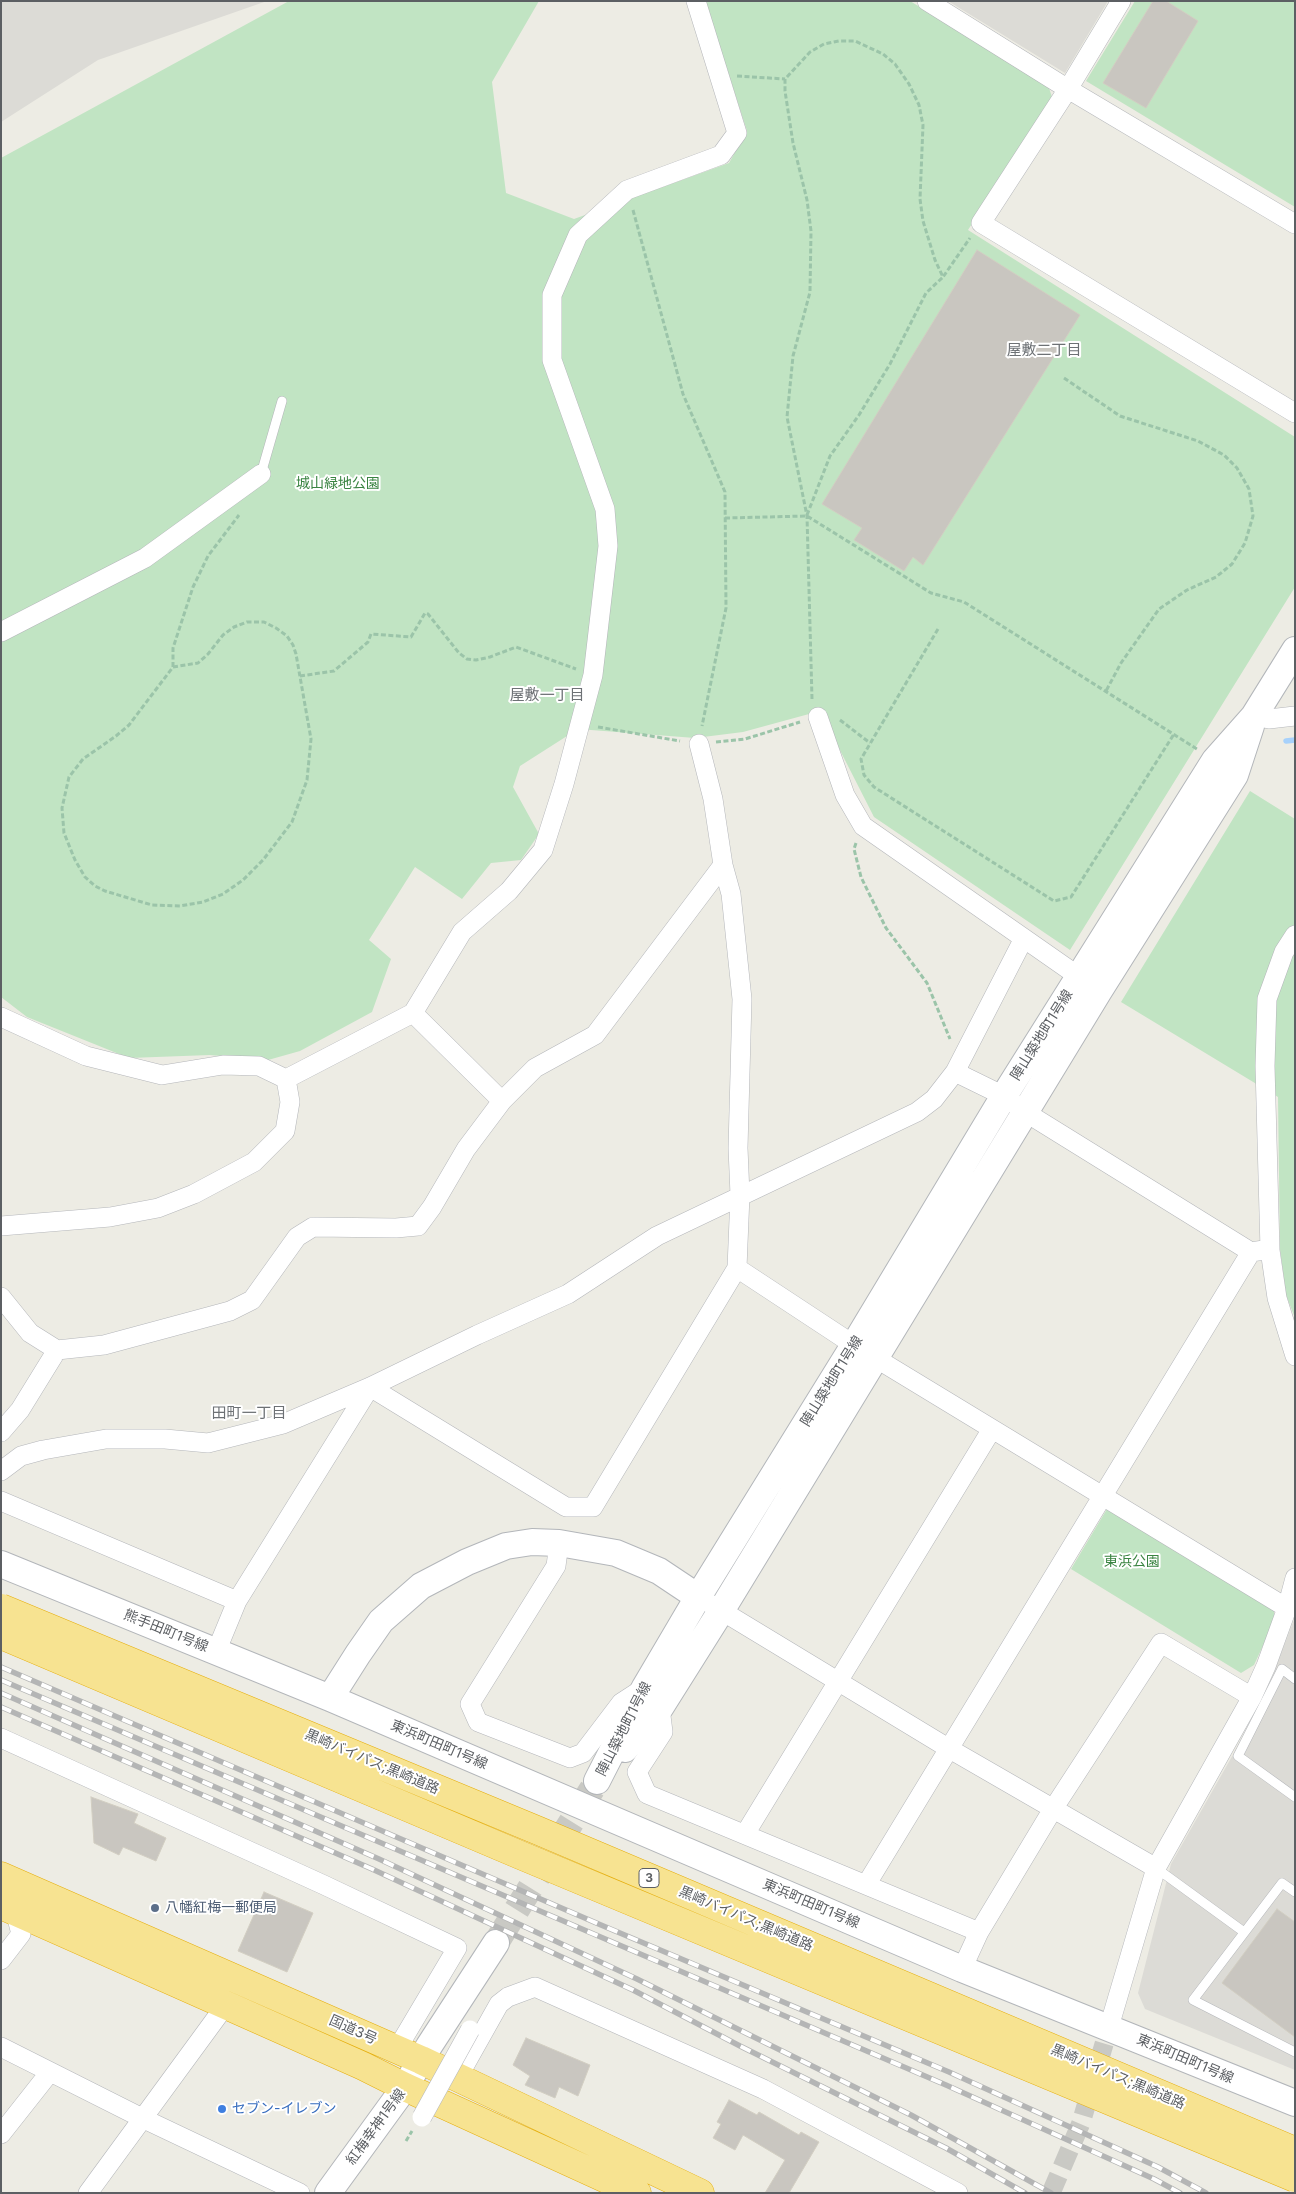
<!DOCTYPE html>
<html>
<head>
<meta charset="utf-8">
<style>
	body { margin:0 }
	#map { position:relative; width:1296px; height:2194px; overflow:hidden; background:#edece4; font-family:Inter,sans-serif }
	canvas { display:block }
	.frame { position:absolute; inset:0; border:2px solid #5c5f63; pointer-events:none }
</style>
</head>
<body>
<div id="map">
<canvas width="1296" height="2194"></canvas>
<div class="frame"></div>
</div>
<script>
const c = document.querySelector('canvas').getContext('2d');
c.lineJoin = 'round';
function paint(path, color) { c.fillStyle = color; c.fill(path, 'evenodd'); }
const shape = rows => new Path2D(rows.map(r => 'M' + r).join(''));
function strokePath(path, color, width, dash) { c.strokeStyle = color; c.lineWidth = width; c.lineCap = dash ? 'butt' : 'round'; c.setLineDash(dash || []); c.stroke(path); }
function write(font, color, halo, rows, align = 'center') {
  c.font = font + ' Inter,"Noto Sans JP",sans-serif'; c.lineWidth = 4; c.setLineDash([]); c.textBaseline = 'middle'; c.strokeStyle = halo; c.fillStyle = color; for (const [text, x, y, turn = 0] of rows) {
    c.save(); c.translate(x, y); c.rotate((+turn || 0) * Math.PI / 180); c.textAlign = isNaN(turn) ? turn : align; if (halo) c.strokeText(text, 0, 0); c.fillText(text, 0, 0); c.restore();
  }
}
paint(shape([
	[1,1,267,1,98,60,1,122],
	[948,1,1108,1,1065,73],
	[1295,1617,1295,2070,1145,2009,1138,1993,1171,1864,1260,1707]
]), '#dcdbd6');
paint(shape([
	[289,1,539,1,492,82,506,193,574,219,729,163,747,131,705,1,910,1,1048,85,1052,97,968,230,1295,437,1295,587,1070,950,874,817,820,711,743,732,695,738,578,729,520,766,513,787,539,834,521,860,491,863,462,899,415,867,369,940,391,959,372,1012,300,1051,268,1060,210,1055,129,1058,27,1017,1,997,1,158],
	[1135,1,1295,1,1295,207,1086,81],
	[1250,791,1295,819,1295,1318,1286,1295,1280,1249,1278,1097,1121,1002],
	[1110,1504,1274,1608,1274,1622,1254,1665,1241,1673,1071,1569]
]), '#c1e4c3');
strokePath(shape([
	[1286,741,1295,740]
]), '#a7d1fb', 5.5);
const building = shape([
	[1153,1,1166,1,1198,21,1146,108,1103,83,1153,1],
	[977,250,1080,315,923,565,913,557,904,571,854,540,862,528,822,504,977,250],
	[91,1797,138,1814,134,1823,166,1838,156,1861,123,1847,119,1855,94,1843,91,1797],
	[264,1892,313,1913,287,1972,238,1951,264,1892],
	[1277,1909,1295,1922,1295,2037,1222,1983,1277,1909],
	[526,2038,590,2065,578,2096,559,2087,555,2098,525,2085,530,2076,513,2065,526,2038],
	[729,2100,757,2115,759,2112,799,2135,801,2132,819,2142,789,2193,765,2193,785,2160,743,2135,735,2150,713,2138,721,2124,717,2122,729,2100]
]);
paint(building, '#c9c6c0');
strokePath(building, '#d2cec2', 1);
strokePath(shape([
	[1051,2193,1081,2123,1109,2027]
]), '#c9c9c4', 19, [19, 9]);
strokePath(shape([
	[496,1943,597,1781]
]), '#c9c9c4', 26, [26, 13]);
const lane = shape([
	[261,474,282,401],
	[1295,1679,1282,1669,1238,1756,1295,1797],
	[1156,1868,1244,1932],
	[1295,1892,1282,1883,1193,2000,1295,2052]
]);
const street = shape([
	[927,1,1068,89,1295,224],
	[1121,1,1068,89,981,223,1295,413],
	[1,632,145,558,261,474],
	[1254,716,1269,719,1295,716],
	[818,717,845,795,863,826,1088,983],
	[1295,935,1284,952,1267,999,1265,1066,1270,1250,1277,1298,1295,1356],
	[413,1013,502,1101],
	[1,1017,86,1056,162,1075,223,1065,259,1066,286,1079],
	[955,1072,1004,1096,1025,1112,1251,1252,1264,1250],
	[286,1079,413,1013,462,932,509,891,543,850,564,784,593,675,608,546,605,509,552,360,552,295,578,235,627,190,721,155,737,133,696,1],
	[1,1226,110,1217,158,1208,194,1194,254,1162,285,1131,290,1102,286,1079],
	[737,1268,854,1345,1287,1608],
	[1,1297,30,1333,57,1350],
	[1,1432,20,1410,57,1350,104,1345,230,1311,252,1300,297,1237,313,1227,396,1228,418,1226,432,1207,466,1149,502,1101,535,1068,595,1035,723,865],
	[1,1471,21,1456,43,1450,106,1439,165,1439,208,1443,283,1424,370,1387,477,1335,568,1294,657,1236,917,1112,934,1099,955,1072,1023,940],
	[1,1501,237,1601],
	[559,1543,556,1566,470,1704,478,1722,570,1758,583,1753,621,1703,644,1688],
	[712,1605,948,1748,1156,1868],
	[216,1652,237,1601,370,1387,566,1507,593,1507,737,1268,740,1195,738,1148,742,999,731,894,723,865,713,799,699,744],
	[660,1708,663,1732,637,1772,647,1794,979,1932],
	[1,1738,324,1885,457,1948,397,2049],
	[745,1834,992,1429],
	[866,1885,1251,1252],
	[1,1960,21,1934,13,1903],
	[962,1969,979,1932,1053,1809,1161,1643,1252,1697],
	[1109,2027,1156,1868,1252,1697,1266,1666,1287,1608,1295,1578],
	[1,2047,144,2119,300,2193],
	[458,2077,499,2004,508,1997,535,1987,763,2089,958,2193],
	[1,2134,50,2072],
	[88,2193,225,2006]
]);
const secondary = shape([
	[1,1564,330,1698,962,1969,1295,2103],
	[330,1698,358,1654,381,1621,421,1586,467,1562,506,1546,532,1542,559,1543,616,1553,659,1571,698,1597],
	[625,1749,660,1708,721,1611,1099,991,1235,775,1251,726],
	[597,1781,645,1687,698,1597,854,1345,1004,1096,1215,760,1254,716,1295,650],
	[328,2193,405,2087,429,2046,496,1943]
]);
const highway = shape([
	[1,1876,421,2060,700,2193],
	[1,1905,363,2066,405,2087,637,2193]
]);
strokePath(lane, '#b4b6ba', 10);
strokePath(street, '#b4b6ba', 20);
strokePath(secondary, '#b3b6ba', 28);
strokePath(highway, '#e5ae0c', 29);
strokePath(shape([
	[737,76,785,79],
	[633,210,683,394,725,492,726,608,702,726],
	[1064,378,1120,416,1198,441,1224,455,1237,468,1249,489,1253,516,1245,543,1232,564,1216,577,1187,590,1159,609,1121,663,1106,691],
	[807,515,830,456,859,415,890,364,926,293,943,277],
	[725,518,807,516,931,593,964,602,1197,749],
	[938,629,861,759,864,775,874,787,1054,901,1071,897,1174,734],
	[173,667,198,663,208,654,223,635,234,627,247,622,264,622,276,628,287,636,293,645,296,654,311,739,307,780,292,822,263,860,243,880,223,894,203,902,180,906,152,905,105,891,95,886,85,877,75,860,64,833,62,808,69,777,83,759,116,736,129,725,173,667,173,648,193,587,208,556,239,515],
	[300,676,334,671,368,642,371,634,411,637,425,613,428,614,459,653,467,659,476,660,490,657,516,647,576,669],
	[812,699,807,516,787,417,793,356,810,292,811,231,807,200,793,143,785,91,785,79,810,52,824,44,839,41,855,41,883,54,895,64,909,84,919,105,923,125,920,199,923,221,935,260,943,277,970,238],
	[840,720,870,743],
	[598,727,680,741],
	[716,742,745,739,800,722],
	[856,843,854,849,861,877,886,928,927,983,950,1039],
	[406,2141,412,2131]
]), '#9bc4a9', 3, [5, 2.5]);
strokePath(lane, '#fff', 9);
strokePath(street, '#fff', 19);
strokePath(secondary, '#fff', 26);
strokePath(highway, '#f7e391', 28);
const rail = shape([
	[1,1667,601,1925,949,2072,1158,2167,1206,2193],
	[1,1680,946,2085,1154,2179,1180,2193],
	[1,1693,379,1859,637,1979,911,2115,1051,2193],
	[1,1707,372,1869,633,1990,740,2046,946,2148,1025,2193]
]);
strokePath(rail, '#b4b5b5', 5.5);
strokePath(rail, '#fff', 4, [11]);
const streetBridge = shape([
	[422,2117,470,2030]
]);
const highwayBridge = shape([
	[1,1608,539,1831,1295,2151],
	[1,1635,520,1855,1295,2178]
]);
strokePath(streetBridge, '#b4b6ba', 20, []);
strokePath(highwayBridge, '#e5ae0c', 29, []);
strokePath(streetBridge, '#fff', 19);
strokePath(highwayBridge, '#f7e391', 28);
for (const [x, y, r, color] of [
	[155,1908,5,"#5c6f8a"],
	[222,2109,5,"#3f7fe0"]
]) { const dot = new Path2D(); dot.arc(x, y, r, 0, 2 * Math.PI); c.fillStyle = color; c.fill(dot); strokePath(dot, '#fff', 2); }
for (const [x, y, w] of [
	[649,1878,20]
]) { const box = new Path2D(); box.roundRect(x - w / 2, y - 9.5, w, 19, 4); c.fillStyle = '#fff'; c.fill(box); strokePath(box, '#5c5f63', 1); }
write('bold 12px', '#5c5f63', null, [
	["3",649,1878]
]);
write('14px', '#3a8442', '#fff', [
	["城山緑地公園",338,484],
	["東浜公園",1132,1562]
]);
write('14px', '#5c5f63', '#fff', [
	["陣山築地町1号線",1042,1035,-58],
	["陣山築地町1号線",832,1381,-58],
	["熊手田町1号線",166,1631,22],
	["陣山築地町1号線",624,1729,-63],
	["東浜町田町1号線",439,1745,23],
	["黒崎バイパス;黒崎道路",372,1762,23],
	["東浜町田町1号線",811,1904,23],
	["黒崎バイパス;黒崎道路",746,1919,23],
	["国道3号",353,2030,24],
	["東浜町田町1号線",1185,2059,23],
	["黒崎バイパス;黒崎道路",1118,2077,23],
	["紅梅幸神1号線",376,2127,-54]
]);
write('14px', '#4e5e75', '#fff', [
	["八幡紅梅一郵便局",165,1908]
], 'left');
write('14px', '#366cbe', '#fff', [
	["セブン-イレブン",232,2109]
], 'left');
write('15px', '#6d7175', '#fff', [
	["屋敷二丁目",1044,350],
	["屋敷一丁目",547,695],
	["田町一丁目",249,1413]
]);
</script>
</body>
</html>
